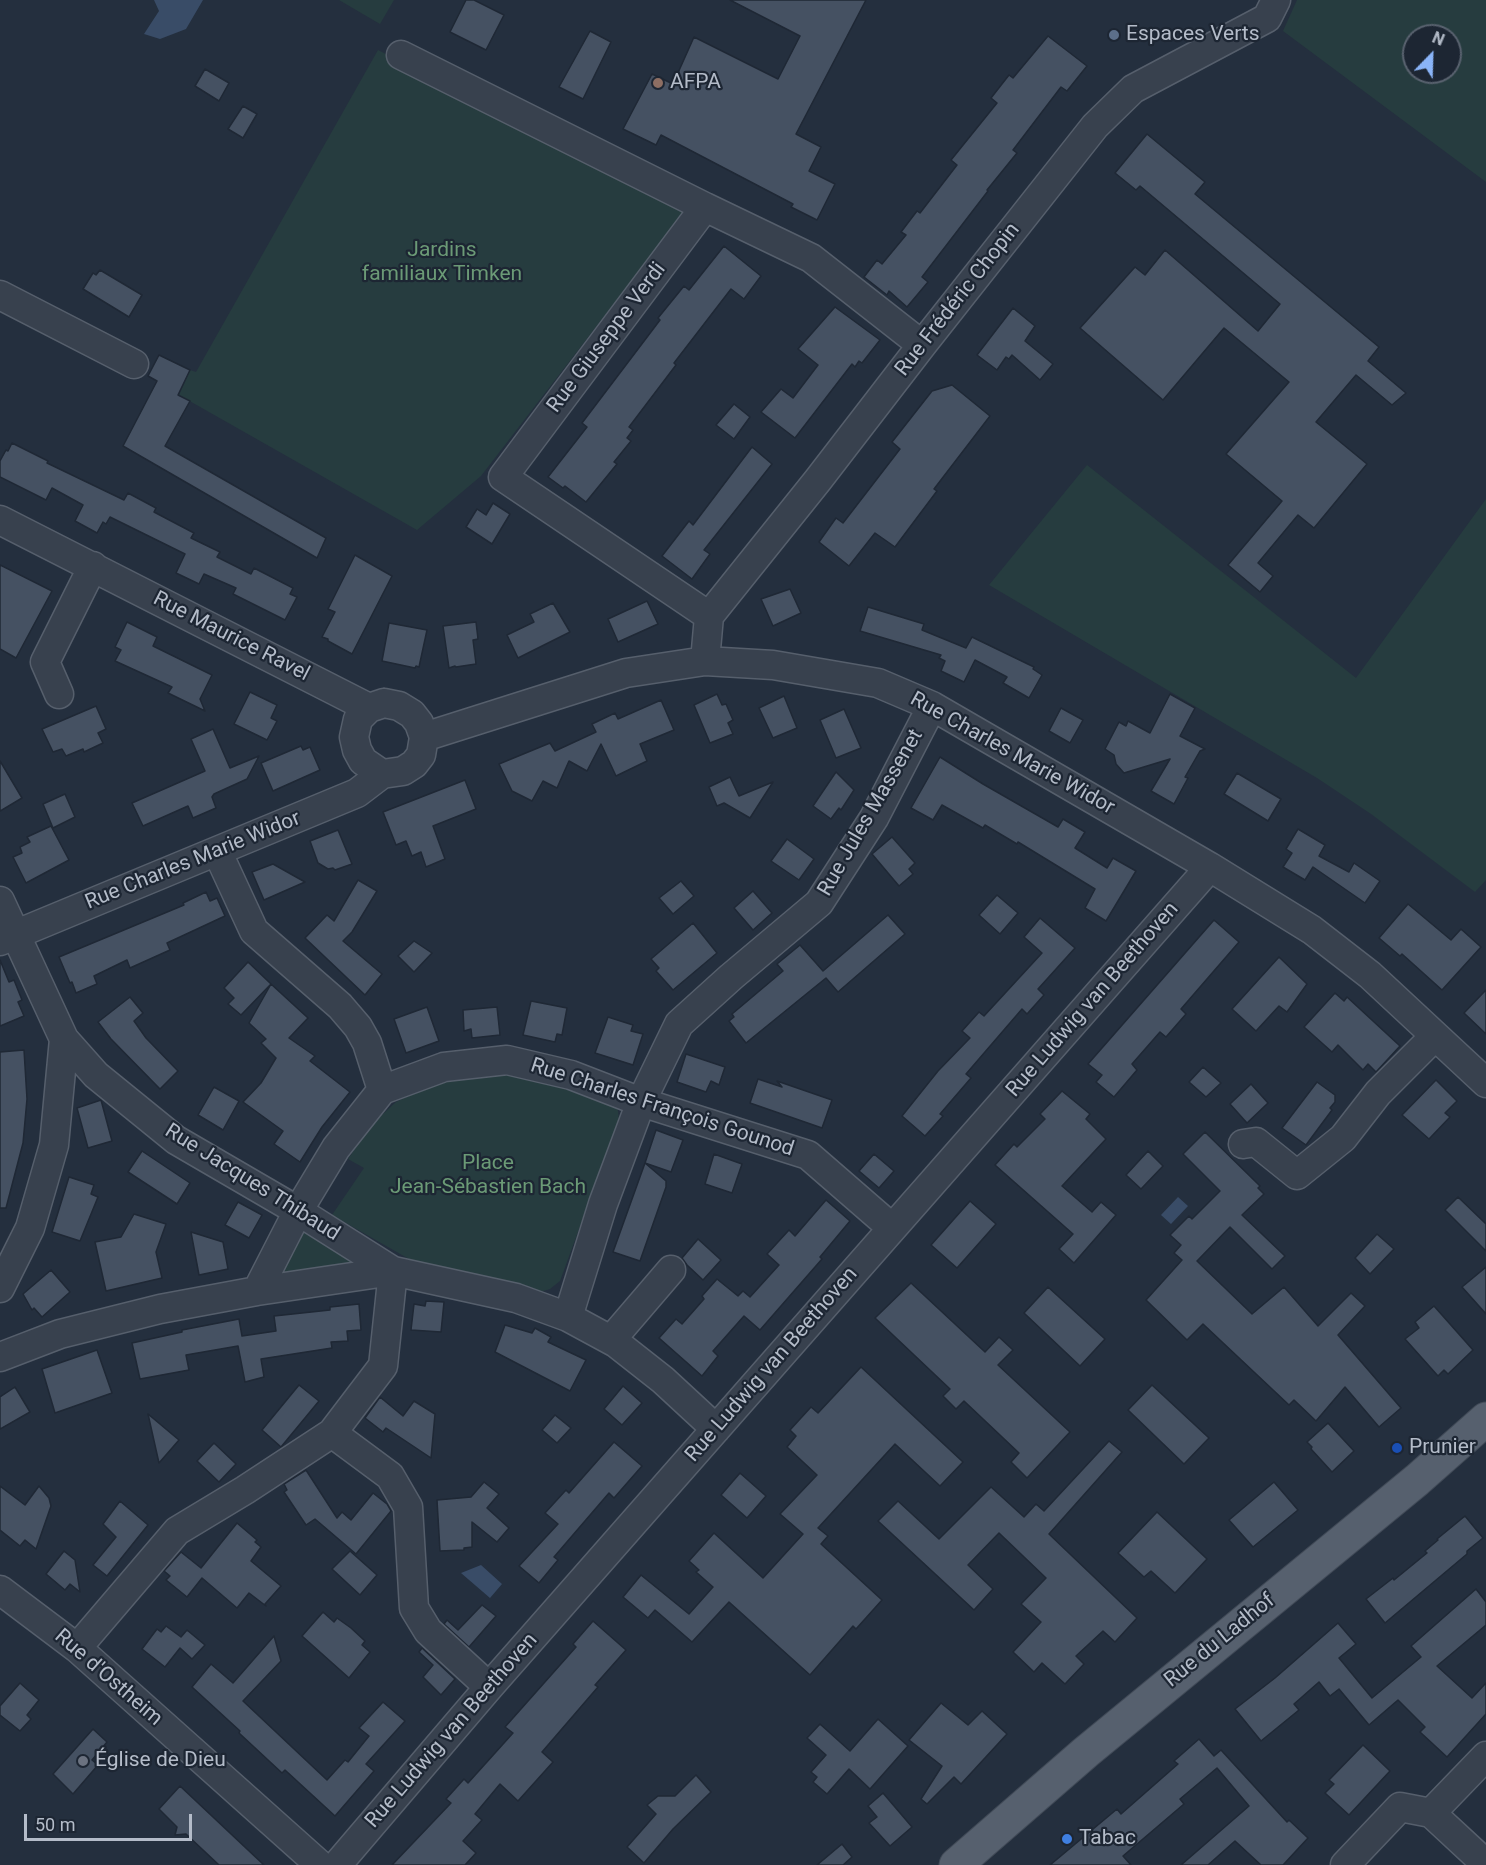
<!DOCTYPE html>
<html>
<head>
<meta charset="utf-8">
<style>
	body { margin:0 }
	#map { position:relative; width:1486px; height:1865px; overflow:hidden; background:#242f3e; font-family:Roboto,sans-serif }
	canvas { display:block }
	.north { position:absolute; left:1402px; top:24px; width:60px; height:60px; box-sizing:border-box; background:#1d2633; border:2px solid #59626f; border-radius:50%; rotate:23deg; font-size:16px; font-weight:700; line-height:24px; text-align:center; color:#b4bcc9 }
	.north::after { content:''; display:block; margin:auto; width:21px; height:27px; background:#8ab4f8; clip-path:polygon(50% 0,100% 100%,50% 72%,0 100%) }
	.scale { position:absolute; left:24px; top:1814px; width:168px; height:27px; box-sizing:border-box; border:3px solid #b4bcc9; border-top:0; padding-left:8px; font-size:18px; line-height:21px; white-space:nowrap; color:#b4bcc9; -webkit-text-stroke:4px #1d2633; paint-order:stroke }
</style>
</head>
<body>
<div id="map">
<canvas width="1486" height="1865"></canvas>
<div class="north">N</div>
<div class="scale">50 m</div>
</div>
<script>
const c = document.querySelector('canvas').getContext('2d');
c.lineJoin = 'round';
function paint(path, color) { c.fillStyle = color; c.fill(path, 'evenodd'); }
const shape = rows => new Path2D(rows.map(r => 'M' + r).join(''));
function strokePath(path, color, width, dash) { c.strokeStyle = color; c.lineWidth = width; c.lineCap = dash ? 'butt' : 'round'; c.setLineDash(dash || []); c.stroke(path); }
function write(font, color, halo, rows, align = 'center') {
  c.font = font + ' Roboto,sans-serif'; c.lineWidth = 4.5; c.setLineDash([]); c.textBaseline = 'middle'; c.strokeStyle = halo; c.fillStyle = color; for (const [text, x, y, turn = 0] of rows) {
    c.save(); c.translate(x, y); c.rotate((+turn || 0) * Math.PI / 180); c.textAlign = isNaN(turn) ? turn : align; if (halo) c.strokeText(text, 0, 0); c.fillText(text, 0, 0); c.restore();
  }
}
paint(shape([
	[339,0,394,0,380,24],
	[1297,0,1486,0,1486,182,1283,31],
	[1414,36,1450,36,1450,72,1414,72],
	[378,50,687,209,481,476,417,530,179,395,190,370,196,372],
	[1087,465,1356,678,1486,499,1486,880,1475,892,1371,814,1317,778,989,585],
	[529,1073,615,1103,618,1111,619,1120,560,1281,550,1289,537,1293,445,1272,409,1259,332,1215,364,1168,348,1159,371,1125,396,1102,429,1086,456,1077],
	[307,1224,354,1261,353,1266,283,1274,283,1269]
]), '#263c3f');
paint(shape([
	[154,0,203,0,186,29,160,39,144,34,159,11],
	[1178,1197,1188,1206,1171,1224,1161,1215],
	[481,1565,502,1584,490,1598,461,1573]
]), '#394c67');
const building = shape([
	[466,0,474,0,504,15,486,50,450,32,466,0],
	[730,0,866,0,796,134,821,147,809,171,835,184,817,220,791,207,793,204,661,135,656,145,623,129,652,74,673,84,694,37,778,79,800,36,730,0],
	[590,31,611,42,583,99,559,87,590,31],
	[1048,36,1087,66,1067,91,1061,87,1013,150,1017,153,987,190,988,191,922,277,928,282,907,307,889,291,887,295,864,277,877,260,882,264,906,235,901,232,917,211,920,213,957,165,951,160,997,103,991,98,1009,75,1013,78,1048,36],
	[205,69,229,83,219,101,195,86,205,69],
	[243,106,257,114,243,138,228,129,243,106],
	[1147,134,1205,182,1195,194,1379,347,1368,361,1406,393,1392,405,1356,375,1316,422,1367,464,1314,528,1298,515,1258,563,1273,576,1260,592,1228,565,1282,501,1226,454,1289,382,1224,328,1163,400,1080,328,1135,267,1145,275,1165,250,1258,331,1280,304,1140,186,1136,190,1115,173,1147,134],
	[724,246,761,276,744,299,731,289,674,363,676,365,629,427,633,430,627,438,631,441,614,462,617,464,586,502,565,486,563,488,548,477,587,427,582,423,660,320,658,318,684,286,689,290,724,246],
	[100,270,142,295,129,317,83,289,93,273,96,275,100,270],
	[835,307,880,340,862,363,859,361,855,367,852,364,795,438,761,412,781,389,793,398,818,365,798,349,835,307],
	[1013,308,1035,326,1025,341,1053,364,1040,380,1012,355,1009,359,1006,357,997,370,977,355,1013,308],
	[159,355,190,370,178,395,190,401,165,446,326,538,317,558,123,446,157,381,148,376,159,355],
	[952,385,990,416,934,489,937,491,895,547,875,533,849,566,819,542,836,518,843,523,900,449,892,442,932,391,952,385],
	[734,404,750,417,734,439,716,425,734,404],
	[12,443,48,461,47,463,124,500,128,493,156,508,154,512,194,533,191,538,220,552,217,557,251,574,254,568,293,588,290,594,297,597,285,620,233,594,236,588,204,574,199,584,176,573,185,554,110,517,106,524,103,522,97,533,75,521,83,505,52,488,46,500,0,477,0,461,6,450,8,451,12,443],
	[752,447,772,464,704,550,710,554,692,579,662,556,689,521,693,525,752,447],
	[493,503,510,514,492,544,466,527,477,509,486,515,493,503],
	[355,555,392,576,352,654,328,641,328,639,322,637,335,612,328,609,355,555],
	[0,565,52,591,16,658,0,649,0,565],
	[790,589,801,613,773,626,761,599,790,589],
	[647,601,658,624,618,642,608,619,647,601],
	[553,603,570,632,518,658,507,635,534,622,530,614,553,603],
	[868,607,924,624,922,630,966,648,972,637,1034,667,1033,669,1042,675,1029,698,1003,683,1007,677,975,660,964,682,941,671,945,661,939,658,941,655,860,631,868,607],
	[127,622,157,637,153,646,212,675,200,699,205,711,168,693,172,687,115,661,121,650,115,647,127,622],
	[476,622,478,639,473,640,476,664,456,667,455,666,449,668,443,626,476,622],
	[389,623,427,630,419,667,416,666,415,668,382,661,389,623],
	[250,692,277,705,271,718,277,721,267,740,234,724,250,692],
	[717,694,722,705,726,704,733,720,728,723,733,734,710,743,694,705,717,694],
	[1170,694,1195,708,1180,736,1205,749,1200,751,1185,777,1188,778,1174,804,1151,791,1170,759,1124,773,1116,764,1114,755,1105,749,1119,722,1126,726,1128,721,1150,733,1170,694],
	[784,696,797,728,773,738,759,708,784,696],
	[661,700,674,730,640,744,647,761,616,776,601,744,587,771,569,761,557,788,543,781,532,801,512,791,499,764,550,743,555,751,596,732,592,724,615,713,618,719,661,700],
	[96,706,106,729,98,733,103,743,84,752,83,749,66,756,62,749,53,752,42,729,96,706],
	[1061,708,1083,720,1070,743,1049,731,1061,708],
	[844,709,861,748,836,758,820,720,844,709],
	[213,729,230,768,259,756,247,779,214,794,212,797,216,808,193,818,188,806,143,826,132,803,205,771,191,739,213,729],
	[301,746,303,750,310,747,320,770,273,791,261,763,301,746],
	[940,757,983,784,1058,827,1063,819,1085,832,1075,848,1107,868,1113,858,1136,871,1106,921,1085,908,1095,889,1018,842,1017,844,985,825,983,828,942,805,933,820,911,808,940,757],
	[0,761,22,798,0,811,0,761],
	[836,772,854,790,841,810,839,808,831,819,813,806,836,772],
	[1237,773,1281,799,1268,821,1224,794,1237,773],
	[730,777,739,796,773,782,750,818,724,803,717,806,709,787,730,777],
	[465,780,476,809,433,826,445,859,426,867,421,852,412,856,406,841,396,845,383,812,465,780],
	[65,794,75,817,53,828,43,804,65,794],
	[51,826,69,860,26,883,13,857,22,853,20,847,30,842,27,837,51,826],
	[1298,829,1325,845,1319,856,1349,872,1354,863,1380,881,1365,903,1313,867,1305,880,1283,867,1292,853,1286,849,1298,829],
	[338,830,352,864,335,870,333,868,328,869,318,863,310,841,338,830],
	[892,837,915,863,909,869,913,874,899,886,872,854,892,837],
	[787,839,814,859,799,880,771,861,787,839],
	[273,864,305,882,264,900,252,872,273,864],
	[358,880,377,891,352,932,343,941,382,974,365,995,305,938,327,915,334,921,358,880],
	[681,881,694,896,673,914,659,898,681,881],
	[753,891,772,913,753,930,734,908,753,891],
	[206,892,210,901,217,898,225,916,167,943,170,950,130,968,127,960,94,976,97,984,76,993,72,982,70,983,59,957,184,905,183,903,206,892],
	[997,895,1018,913,1000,934,979,915,997,895],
	[1408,904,1451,940,1461,929,1481,947,1442,990,1402,954,1400,956,1379,938,1408,904],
	[888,915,905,934,838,992,826,978,746,1043,729,1021,734,1017,732,1014,783,971,777,964,800,945,823,971,888,915],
	[1040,918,1075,948,1038,989,1044,995,1027,1014,1022,1009,966,1074,971,1078,940,1114,943,1116,925,1136,902,1116,938,1071,970,1038,962,1031,979,1012,984,1016,1042,953,1024,937,1040,918],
	[1214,920,1239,942,1181,1009,1186,1014,1166,1037,1160,1032,1132,1064,1137,1070,1114,1097,1096,1082,1102,1075,1088,1064,1214,920],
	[693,923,717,953,673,990,656,971,659,968,651,959,693,923],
	[414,941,432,953,414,972,398,956,414,941],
	[1279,957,1307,984,1287,1012,1279,1006,1256,1031,1232,1009,1279,957],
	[0,960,9,982,14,980,22,1000,18,1002,24,1016,0,1026,0,960],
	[248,962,271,984,241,1015,228,1004,234,998,224,988,248,962],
	[271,984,308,1018,289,1038,315,1056,310,1061,350,1092,322,1127,300,1162,274,1144,283,1131,243,1102,261,1083,276,1058,261,1043,266,1039,249,1023,271,984],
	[1486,990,1486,1034,1464,1013,1486,990],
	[1335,993,1344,1001,1347,997,1400,1046,1376,1072,1368,1064,1363,1070,1338,1045,1332,1052,1304,1027,1335,993],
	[130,997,143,1013,134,1021,146,1038,178,1071,160,1089,111,1039,98,1022,130,997],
	[531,1001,567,1008,562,1035,557,1034,555,1042,523,1035,531,1001],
	[427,1007,439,1041,406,1053,394,1019,427,1007],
	[497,1007,500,1035,472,1038,471,1029,464,1031,463,1010,497,1007],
	[608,1017,633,1025,631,1031,643,1034,633,1065,595,1053,608,1017],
	[24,1050,27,1099,23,1143,6,1208,0,1208,0,1052,24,1050],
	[686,1054,725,1067,719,1085,711,1081,706,1092,677,1082,686,1054],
	[1203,1067,1221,1083,1206,1097,1189,1082,1203,1067],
	[758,1079,782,1087,777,1081,832,1100,822,1128,750,1103,758,1079],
	[1436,1080,1457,1101,1445,1113,1450,1117,1429,1139,1402,1115,1436,1080],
	[1317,1082,1335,1095,1335,1102,1330,1108,1332,1110,1306,1145,1282,1128,1317,1082],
	[1251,1084,1268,1103,1247,1123,1230,1104,1251,1084],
	[214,1087,239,1101,223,1130,198,1115,214,1087],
	[1062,1091,1090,1114,1086,1119,1106,1139,1062,1186,1092,1212,1101,1202,1116,1215,1074,1263,1059,1249,1073,1234,995,1165,1014,1144,1017,1147,1045,1119,1040,1114,1062,1091],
	[101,1100,112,1141,88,1148,77,1108,101,1100],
	[656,1130,683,1140,671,1172,645,1163,656,1130],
	[1205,1132,1260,1186,1258,1188,1264,1194,1242,1215,1285,1256,1272,1269,1230,1227,1197,1261,1252,1314,1284,1287,1318,1326,1351,1293,1365,1306,1338,1335,1401,1408,1379,1427,1345,1387,1316,1421,1294,1400,1289,1405,1203,1324,1187,1340,1146,1300,1182,1260,1174,1253,1181,1245,1170,1235,1189,1216,1192,1219,1220,1191,1183,1154,1205,1132],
	[142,1151,190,1183,177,1204,128,1172,142,1151],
	[1148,1151,1163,1166,1141,1189,1126,1175,1148,1151],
	[714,1154,742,1164,732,1193,705,1184,714,1154],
	[874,1154,894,1171,879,1188,859,1171,874,1154],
	[645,1163,666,1181,666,1187,640,1261,613,1252,645,1163],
	[69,1177,94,1185,91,1194,98,1197,80,1241,52,1232,69,1177],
	[1458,1197,1486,1224,1486,1251,1445,1210,1458,1197],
	[826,1200,850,1221,820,1257,822,1259,760,1330,744,1316,713,1351,718,1356,702,1376,659,1338,676,1319,682,1324,704,1299,702,1296,717,1279,738,1296,743,1291,750,1297,779,1265,767,1254,789,1230,795,1236,826,1200],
	[970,1201,996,1224,957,1268,931,1245,970,1201],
	[238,1202,262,1215,249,1238,225,1225,238,1202],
	[134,1214,166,1224,156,1252,162,1278,106,1291,95,1242,121,1237,134,1214],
	[191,1232,223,1242,228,1269,199,1275,191,1232],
	[1377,1234,1394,1249,1370,1274,1355,1258,1377,1234],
	[698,1239,721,1260,703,1280,687,1265,682,1258,698,1239],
	[1486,1267,1486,1314,1462,1287,1486,1267],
	[51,1270,70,1292,42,1317,34,1308,32,1310,23,1294,51,1270],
	[911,1283,985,1352,999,1337,1013,1350,998,1365,1070,1432,1027,1478,1011,1462,1019,1453,964,1401,956,1409,943,1396,950,1389,875,1318,911,1283],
	[1048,1287,1105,1339,1080,1366,1024,1313,1048,1287],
	[426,1301,444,1302,441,1332,411,1330,414,1304,425,1306,426,1301],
	[359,1304,361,1330,347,1331,348,1341,331,1342,332,1348,261,1359,264,1377,245,1382,238,1346,186,1355,189,1370,140,1379,132,1343,182,1332,182,1330,239,1319,242,1336,276,1331,274,1316,330,1310,330,1307,359,1304],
	[1434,1306,1473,1350,1448,1374,1444,1370,1438,1376,1405,1339,1419,1328,1415,1322,1434,1306],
	[505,1325,532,1333,535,1328,551,1337,548,1342,586,1360,570,1391,495,1352,505,1325],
	[97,1350,112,1393,55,1413,42,1369,97,1350],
	[861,1367,963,1462,940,1486,895,1444,818,1528,828,1536,821,1544,882,1600,856,1629,853,1626,810,1675,729,1602,692,1642,655,1610,648,1618,623,1597,641,1575,689,1614,713,1587,696,1572,699,1570,689,1561,714,1533,763,1578,803,1534,780,1514,817,1475,787,1447,796,1436,790,1430,811,1407,818,1413,861,1367],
	[299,1385,319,1401,281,1447,262,1430,299,1385],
	[1152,1385,1209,1438,1184,1464,1128,1410,1152,1385],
	[623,1386,642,1403,622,1425,604,1409,623,1386],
	[15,1387,30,1412,0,1429,0,1397,15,1387],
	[380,1397,403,1416,414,1401,435,1414,431,1458,386,1428,383,1432,365,1418,380,1397],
	[148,1414,179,1440,159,1463,148,1414],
	[555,1415,571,1428,557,1443,542,1430,555,1415],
	[1328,1423,1354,1451,1332,1472,1311,1449,1312,1447,1307,1442,1328,1423],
	[1109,1441,1122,1452,1049,1534,1137,1618,1115,1642,1103,1631,1076,1656,1084,1664,1065,1684,1042,1663,1034,1672,1013,1652,1041,1622,1021,1604,1046,1578,999,1533,968,1565,993,1589,974,1610,878,1521,898,1501,939,1539,991,1487,1024,1517,1036,1504,1044,1511,1109,1441],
	[614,1442,642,1466,614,1498,609,1493,554,1557,558,1560,539,1583,519,1566,558,1524,545,1513,566,1490,569,1493,614,1442],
	[214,1443,236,1464,219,1482,197,1461,214,1443],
	[306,1470,337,1518,342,1512,351,1520,373,1493,387,1504,391,1511,356,1554,315,1519,306,1525,284,1492,287,1490,284,1484,306,1470],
	[740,1473,766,1496,747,1518,721,1495,740,1473],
	[484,1482,499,1494,487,1508,509,1528,497,1542,472,1522,472,1547,464,1548,464,1550,440,1551,437,1500,471,1497,484,1482],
	[1274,1482,1298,1510,1253,1547,1229,1520,1274,1482],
	[0,1486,25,1505,39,1486,49,1498,51,1506,36,1549,25,1540,20,1546,0,1530,0,1486],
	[120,1501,148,1525,107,1576,93,1565,116,1537,103,1524,120,1501],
	[1157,1512,1207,1559,1175,1593,1151,1571,1144,1577,1118,1553,1157,1512],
	[1465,1516,1483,1538,1467,1551,1467,1554,1385,1623,1366,1599,1393,1578,1394,1580,1427,1553,1425,1551,1438,1540,1437,1539,1465,1516],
	[237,1523,257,1540,255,1542,261,1547,251,1561,281,1586,265,1604,266,1606,249,1593,237,1608,202,1578,187,1597,166,1580,170,1576,164,1571,181,1552,201,1568,237,1523],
	[64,1551,75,1560,80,1592,70,1584,65,1590,46,1574,64,1551],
	[350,1551,377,1575,360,1595,332,1569,350,1551],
	[1476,1589,1486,1602,1486,1625,1437,1666,1472,1698,1486,1683,1486,1714,1447,1757,1420,1732,1425,1727,1398,1700,1369,1725,1339,1689,1330,1696,1319,1682,1294,1704,1299,1710,1261,1741,1235,1709,1275,1678,1338,1623,1356,1644,1339,1658,1372,1698,1421,1657,1411,1646,1476,1589],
	[482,1605,496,1616,469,1647,444,1624,447,1620,458,1630,482,1605],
	[323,1612,334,1622,337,1618,351,1628,365,1641,362,1645,370,1652,349,1678,302,1636,323,1612],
	[593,1621,626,1650,595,1685,598,1687,542,1752,553,1762,518,1801,500,1784,475,1814,482,1820,463,1841,476,1853,465,1865,392,1865,451,1803,446,1799,464,1779,468,1783,513,1733,505,1727,576,1647,573,1644,593,1621],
	[166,1626,181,1637,187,1630,205,1645,192,1659,180,1648,165,1667,142,1649,157,1629,161,1632,166,1626],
	[274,1636,281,1661,243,1701,327,1780,345,1760,348,1762,369,1736,359,1728,383,1702,405,1721,366,1764,374,1771,335,1816,285,1770,282,1773,239,1733,240,1731,192,1687,211,1664,233,1683,274,1636],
	[422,1648,455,1679,441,1695,423,1677,433,1665,419,1652,422,1648],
	[20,1683,39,1700,27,1715,31,1719,20,1731,0,1715,0,1706,20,1683],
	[941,1703,968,1725,982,1711,1007,1734,961,1784,954,1777,927,1804,921,1799,942,1766,909,1740,941,1703],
	[878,1719,908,1746,870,1789,849,1769,827,1794,813,1782,817,1777,811,1772,826,1755,807,1738,820,1724,850,1751,878,1719],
	[93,1729,107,1742,92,1760,98,1765,73,1794,53,1774,93,1729],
	[1199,1739,1214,1756,1221,1750,1287,1822,1289,1820,1308,1838,1283,1865,1261,1865,1235,1841,1208,1865,1181,1865,1249,1806,1217,1768,1180,1799,1184,1804,1123,1856,1131,1865,1050,1865,1117,1809,1121,1814,1178,1764,1174,1761,1199,1739],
	[1363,1745,1390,1771,1349,1815,1325,1793,1334,1784,1329,1780,1363,1745],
	[696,1775,711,1792,673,1829,644,1863,627,1847,656,1814,647,1805,658,1796,675,1796,696,1775],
	[180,1786,264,1865,219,1865,186,1834,175,1835,177,1827,159,1809,180,1786],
	[883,1793,912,1827,890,1846,869,1823,877,1817,868,1806,883,1793],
	[842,1844,852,1857,843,1865,817,1865,842,1844]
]);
paint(building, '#455162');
strokePath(building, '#1f2835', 1.5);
const minor = shape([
	[401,55,705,207],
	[0,295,134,364],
	[0,520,369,708],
	[709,616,503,477,705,207,811,258,922,345],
	[705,661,709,616,818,480,922,345,1095,126,1133,89,1267,18,1276,0],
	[59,694,45,662,93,566],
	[384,703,399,706,412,714,419,723,424,737,421,755,414,764,403,771,382,774,363,761,357,750,354,737,358,719,369,708,384,703],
	[424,737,626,673,705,661,773,665,878,683,932,706,1210,867,1312,930,1370,975,1486,1083],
	[217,851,254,931,340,1006,358,1027,367,1043,382,1090,444,1067,507,1060,571,1075,641,1102,808,1155,892,1228],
	[0,901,64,1039,54,1145,30,1228,0,1288],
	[0,941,357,793,382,774],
	[64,1039,96,1075,176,1140,298,1211,393,1271,383,1366,332,1433,245,1490,177,1531,77,1648],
	[1243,1144,1256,1142,1297,1175,1343,1138,1378,1093,1435,1036],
	[257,1291,298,1211,336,1148,382,1090],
	[568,1317,603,1204,641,1102,679,1024,731,977,819,903,874,818,932,706],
	[611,1340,671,1270],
	[0,1357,60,1334,160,1309,257,1291,393,1271,516,1298,568,1317,616,1343,663,1380,716,1429],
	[332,1433,390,1476,408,1507,414,1608,428,1631,489,1687],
	[0,1590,77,1648,320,1865],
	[1431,1813,1486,1864],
	[337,1865,489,1687,1210,867],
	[1345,1865,1400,1807,1431,1813,1486,1756]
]);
const major = shape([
	[956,1865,1086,1752,1417,1480,1486,1419]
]);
strokePath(minor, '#565f6c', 31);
strokePath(major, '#414a57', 35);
strokePath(minor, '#38414e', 28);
strokePath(major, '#56606e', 33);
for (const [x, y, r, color] of [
	[1114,35,6,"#5c6f8a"],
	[658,83,6,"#8d6e63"],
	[1397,1448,6,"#1a4fb4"],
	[83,1761,6,"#6b7280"],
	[1067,1839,6,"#3f7fe0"]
]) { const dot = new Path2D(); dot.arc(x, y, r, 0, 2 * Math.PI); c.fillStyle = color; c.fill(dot); strokePath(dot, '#1d2633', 2); }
write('21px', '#b4bcc9', '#1d2633', [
	["Espaces Verts",1126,35],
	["AFPA",670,83],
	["Prunier",1409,1448],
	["Église de Dieu",95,1761],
	["Tabac",1079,1839]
], 'left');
write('21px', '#6b9a76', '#1d2633', [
	["Jardins",442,251],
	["familiaux Timken",442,275],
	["Place",488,1164],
	["Jean-Sébastien Bach",488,1188]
]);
write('21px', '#b4bcc9', '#1d2633', [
	["Rue Frédéric Chopin",958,300,-52],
	["Rue Giuseppe Verdi",607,338,-53],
	["Rue Maurice Ravel",231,637,27],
	["Rue Charles Marie Widor",1012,754,29],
	["Rue Jules Massenet",871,813,-60],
	["Rue Charles Marie Widor",193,861,-22],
	["Rue Ludwig van Beethoven",1093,1000,-49],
	["Rue Charles François Gounod",662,1108,18],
	["Rue Jacques Thibaud",252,1183,32],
	["Rue Ludwig van Beethoven",772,1365,-49],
	["Rue du Ladhof",1220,1641,-39],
	["Rue d'Ostheim",108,1678,41],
	["Rue Ludwig van Beethoven",452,1731,-49]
]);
</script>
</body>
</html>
